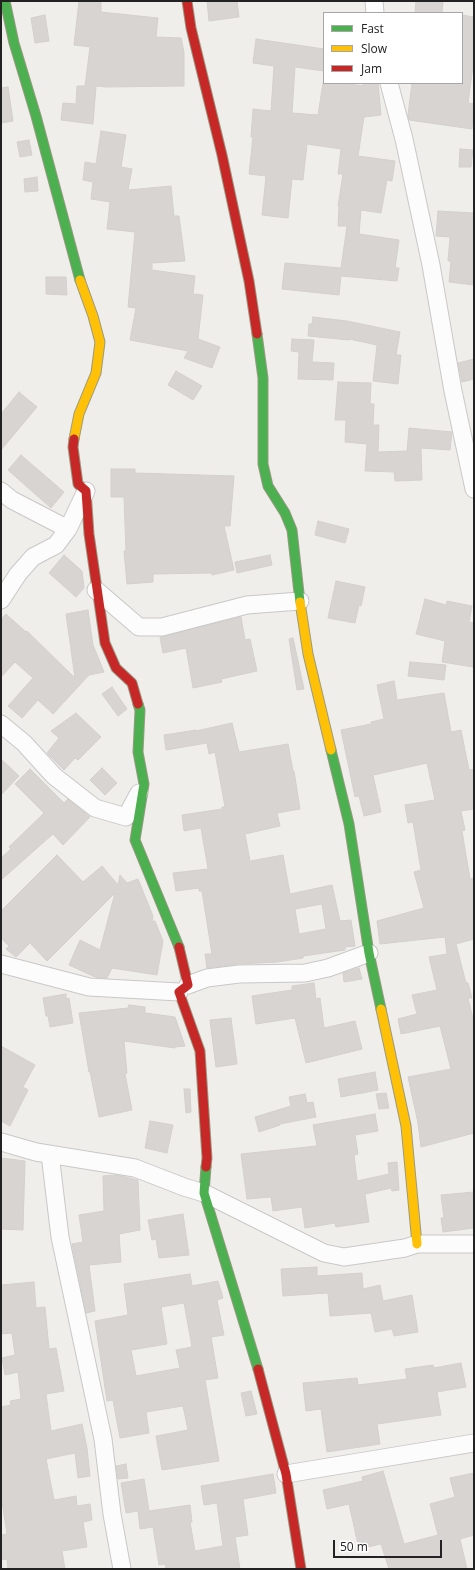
<!DOCTYPE html>
<html>
<head>
<meta charset="utf-8">
<style>
	body { margin:0 }
	#map { position:relative; width:475px; height:1570px; overflow:hidden; background:#f0eeeb; font-family:"Open Sans",sans-serif }
	canvas { display:block }
	.frame { position:absolute; inset:0; border:2px solid #222; pointer-events:none }
	.legend { position:absolute; left:323px; top:12px; width:140px; height:72px; box-sizing:border-box; background:#fff; border:1px solid #a7a7a7; margin:0; padding:5px 7px; list-style:none; font-size:12px; color:#222 }
	.legend li { display:flex; align-items:center; gap:8px; height:20px }
	.legend b { width:20px; border:1px solid #a7a7a7 }
	.scale { position:absolute; left:333px; top:1540px; width:109px; height:18px; box-sizing:border-box; border:2px solid #222; border-top:0; padding-left:5px; font-size:12px; line-height:14px; white-space:nowrap; color:#222; -webkit-text-stroke:3px #fff; paint-order:stroke }
</style>
</head>
<body>
<div id="map">
<canvas width="475" height="1570"></canvas>
<div class="frame"></div>
<ul class="legend">
<li><b style="height:5px;background:#4caf50"></b>Fast</li>
<li><b style="height:5px;background:#ffc107"></b>Slow</li>
<li><b style="height:5px;background:#c62828"></b>Jam</li>
</ul>
<div class="scale">50 m</div>
</div>
<script>
const c = document.querySelector('canvas').getContext('2d');
c.lineJoin = 'round';
function paint(path, color) { c.fillStyle = color; c.fill(path, 'evenodd'); }
const shape = rows => new Path2D(rows.map(r => 'M' + r).join(''));
function strokePath(path, color, width, dash) { c.strokeStyle = color; c.lineWidth = width; c.lineCap = dash ? 'butt' : 'round'; c.setLineDash(dash || []); c.stroke(path); }
const building = shape([
	[79,1,101,1,101,12,158,18,156,37,181,38,184,52,184,86,106,87,96,86,93,124,61,120,63,103,76,104,77,86,85,86,90,47,74,45,79,1],
	[207,1,237,1,239,17,209,21,207,1],
	[416,1,443,1,442,13,415,13,416,1],
	[45,15,49,41,35,43,31,18,45,15],
	[462,15,474,17,474,58,468,103,474,104,472,129,409,120,408,115,412,83,462,83,462,15],
	[256,39,324,49,324,71,295,67,292,113,318,115,323,83,342,83,363,86,363,83,378,83,381,115,364,117,358,156,395,161,392,181,387,180,381,213,361,210,359,234,399,240,395,268,399,268,397,281,341,276,339,295,282,289,285,263,341,268,347,226,338,226,339,206,338,206,343,174,338,174,341,149,307,144,303,180,292,179,288,218,262,215,266,176,249,174,253,137,251,137,253,109,271,111,274,66,253,63,256,39],
	[8,87,13,121,1,123,1,88,8,87],
	[101,131,126,135,121,167,132,169,128,190,171,186,174,216,179,216,185,261,152,263,152,270,195,276,193,294,203,295,198,339,220,347,212,368,184,358,188,351,130,340,136,308,128,307,135,232,107,229,110,202,91,199,93,182,83,180,85,162,96,164,101,131],
	[29,140,32,155,20,157,17,142,29,140],
	[460,149,473,150,471,167,459,167,460,149],
	[37,177,38,191,25,192,24,179,37,177],
	[438,211,474,213,474,285,449,282,451,261,448,261,450,237,436,236,438,211],
	[46,277,66,277,67,295,46,294,46,277],
	[313,317,347,321,400,332,396,355,401,355,398,384,373,381,377,345,349,339,349,340,308,336,309,324,312,324,313,317],
	[292,339,314,340,312,362,334,363,333,380,298,379,299,352,291,351,292,339],
	[474,359,474,379,462,382,458,363,474,359],
	[176,371,202,386,193,400,168,385,176,371],
	[338,382,371,383,370,404,374,404,373,425,379,425,378,452,407,451,409,428,452,432,450,450,421,448,422,480,395,481,394,472,365,471,367,444,345,442,346,420,335,420,338,382],
	[19,392,37,407,1,450,1,414,19,392],
	[21,455,64,492,51,508,8,470,21,455],
	[111,469,135,469,135,473,234,476,230,526,224,526,234,570,212,575,212,573,153,574,153,582,127,584,124,551,126,551,124,497,111,497,111,469],
	[318,521,349,529,345,543,315,535,318,521],
	[64,555,82,571,84,588,76,597,49,573,64,555],
	[270,555,272,565,237,573,235,562,270,555],
	[336,581,365,587,361,606,359,605,355,623,328,618,336,581],
	[425,599,446,605,447,601,472,606,469,622,474,623,474,659,473,667,442,662,445,641,416,634,425,599],
	[88,610,93,645,104,672,89,675,53,714,38,700,22,718,8,706,33,678,15,662,1,677,1,619,6,614,26,632,27,631,75,678,66,614,88,610],
	[241,617,245,640,250,639,257,671,221,679,222,682,193,688,186,648,163,653,160,637,241,617],
	[293,638,304,689,297,690,289,639,293,638],
	[410,662,446,665,444,680,408,676,410,662],
	[394,681,397,700,444,693,451,732,461,730,469,770,474,769,474,809,461,811,465,830,462,831,470,879,474,878,474,939,456,944,466,983,468,983,472,998,468,998,474,1023,474,1133,421,1147,418,1123,408,1077,451,1069,440,1026,401,1034,398,1019,417,1014,412,995,437,990,429,957,447,954,445,937,380,944,377,921,424,908,414,872,421,870,413,822,408,823,405,805,435,800,427,763,378,774,373,775,381,812,364,816,359,796,355,797,341,730,371,724,371,722,384,719,377,685,394,681],
	[112,687,127,709,118,716,102,694,112,687],
	[76,713,101,737,78,760,75,758,64,770,47,753,59,738,51,731,76,713],
	[232,723,239,752,288,744,293,771,294,771,300,809,277,813,280,826,245,834,250,861,283,855,290,894,332,885,340,921,351,920,355,946,345,947,345,950,303,956,303,958,278,962,238,964,207,968,205,954,212,954,202,891,199,891,199,888,176,891,173,873,208,869,201,828,184,831,182,815,222,809,222,807,225,807,215,752,209,754,207,743,166,750,164,735,196,730,196,731,232,723],
	[322,904,326,929,299,934,295,909,322,904],
	[1,759,19,776,1,795,1,759],
	[102,768,117,783,105,795,90,780,102,768],
	[30,769,64,803,68,799,90,817,63,845,53,834,1,880,1,858,11,849,9,847,44,813,15,784,30,769],
	[57,855,83,882,102,866,118,885,120,875,127,883,138,879,153,916,152,921,155,921,163,941,157,975,112,968,107,978,95,977,69,965,80,940,100,950,115,893,47,961,30,943,16,957,6,949,9,946,1,938,1,911,57,855],
	[359,968,362,979,344,982,343,973,359,968],
	[314,983,316,999,320,998,324,1028,355,1021,362,1049,306,1063,295,1018,256,1024,252,996,292,990,292,986,314,983],
	[66,994,66,999,69,998,73,1023,50,1027,48,1016,46,1016,43,998,66,994],
	[129,1005,145,1007,145,1013,175,1017,185,1046,175,1047,175,1048,124,1041,127,1073,125,1074,132,1110,99,1117,90,1072,89,1072,79,1013,128,1008,129,1005],
	[231,1018,237,1064,216,1067,210,1020,231,1018],
	[1,1046,35,1065,23,1087,28,1090,10,1126,1,1121,1,1046],
	[375,1072,378,1090,341,1097,338,1079,375,1072],
	[184,1089,190,1089,191,1112,186,1113,184,1089],
	[386,1093,389,1108,379,1109,376,1094,386,1093],
	[305,1094,307,1103,313,1102,316,1117,280,1124,280,1125,259,1132,255,1117,291,1106,289,1097,305,1094],
	[375,1114,378,1131,355,1135,358,1154,354,1155,357,1181,389,1174,388,1163,397,1162,399,1190,392,1191,391,1188,365,1194,369,1222,336,1227,335,1223,305,1228,302,1207,273,1211,271,1197,247,1199,241,1154,317,1146,313,1125,375,1114],
	[150,1121,173,1125,167,1153,145,1148,150,1121],
	[1,1158,25,1161,23,1230,1,1229,1,1158],
	[117,1175,138,1180,140,1230,119,1234,121,1262,89,1265,95,1311,86,1313,72,1244,83,1242,79,1215,104,1211,103,1176,117,1175],
	[474,1192,474,1228,443,1232,441,1218,444,1218,441,1195,474,1192],
	[183,1214,189,1255,159,1258,156,1239,152,1240,148,1220,183,1214],
	[317,1267,317,1276,362,1273,363,1289,380,1285,383,1301,412,1295,418,1332,394,1336,392,1329,375,1332,371,1313,330,1316,328,1293,283,1296,281,1269,317,1267],
	[190,1274,192,1286,218,1281,223,1298,217,1300,224,1335,211,1337,218,1378,205,1380,219,1461,162,1470,156,1436,188,1430,183,1406,146,1412,149,1433,120,1438,113,1400,107,1401,95,1321,128,1315,124,1284,190,1274],
	[184,1303,192,1347,176,1350,180,1368,136,1376,131,1350,167,1344,161,1307,184,1303],
	[34,1282,36,1308,45,1307,49,1349,56,1348,64,1391,46,1394,51,1431,82,1424,87,1448,90,1476,78,1478,75,1453,46,1459,54,1500,76,1496,77,1506,90,1504,92,1520,83,1522,87,1547,62,1551,65,1569,8,1569,7,1559,1,1560,1,1535,7,1534,2,1502,1,1502,1,1407,11,1405,10,1401,21,1399,18,1372,5,1375,2,1358,15,1355,12,1333,1,1334,1,1285,34,1282],
	[461,1363,466,1387,437,1392,441,1415,377,1424,380,1444,327,1452,321,1409,306,1411,303,1383,357,1378,358,1385,407,1379,405,1369,433,1365,434,1368,461,1363],
	[251,1391,257,1414,246,1416,241,1393,251,1391],
	[126,1464,128,1478,118,1479,116,1466,126,1464],
	[383,1471,404,1544,438,1535,430,1504,455,1497,450,1478,474,1473,474,1535,460,1539,467,1569,389,1569,381,1544,359,1549,349,1504,327,1509,323,1490,363,1481,362,1477,383,1471],
	[273,1474,276,1493,243,1499,248,1535,235,1537,240,1569,166,1569,165,1564,159,1565,153,1527,140,1529,138,1511,126,1513,121,1483,144,1479,149,1511,190,1505,192,1522,190,1522,195,1551,223,1546,217,1503,204,1505,201,1486,273,1474]
]);
paint(building, '#d7d4d2');
strokePath(building, '#d3d0cc', 1);
const street = shape([
	[374,1,375,13],
	[389,83,404,139,431,265,453,391,474,489],
	[1,491,12,500,68,529],
	[96,590,139,627,162,627,247,605,300,601],
	[1,600,18,574,33,557,56,545,68,529,86,491],
	[1,724,24,743,54,776,95,808,126,817,139,793],
	[1,964,89,987,179,992],
	[188,985,207,978,239,974,305,973,328,968,369,953],
	[1,1142,36,1152,135,1168,184,1187,204,1193,324,1253,344,1257,405,1248,417,1244,474,1244],
	[50,1154,60,1237,103,1439,112,1514,122,1569],
	[286,1474,474,1443]
]);
const fast = shape([
	[5,1,14,43,36,116,80,280],
	[257,334,263,378,263,464,268,486,285,513,292,530,300,602],
	[138,704,140,710,138,752,144,784,135,840,179,947],
	[331,750,349,824,369,953,381,1009],
	[206,1167,204,1193,258,1369]
]);
const slow = shape([
	[74,439,79,414,96,373,100,342,93,316,80,280],
	[300,602,308,654,331,750],
	[381,1009,406,1126,417,1244]
]);
const jam = shape([
	[187,1,191,28,222,155,249,281,257,334],
	[74,439,73,447,78,484,86,491,89,534,105,643,116,668,132,683,138,704],
	[179,947,188,985,179,992,200,1051,207,1158,206,1167],
	[258,1369,286,1474,301,1569]
]);
strokePath(street, '#c9c8c7', 19);
strokePath(fast, '#999a82', 11);
strokePath(slow, '#999a82', 11);
strokePath(jam, '#999a82', 11);
strokePath(street, '#fdfcfc', 17);
strokePath(fast, '#4caf50', 9);
strokePath(slow, '#ffc107', 9);
strokePath(jam, '#c62828', 9);
</script>
</body>
</html>
